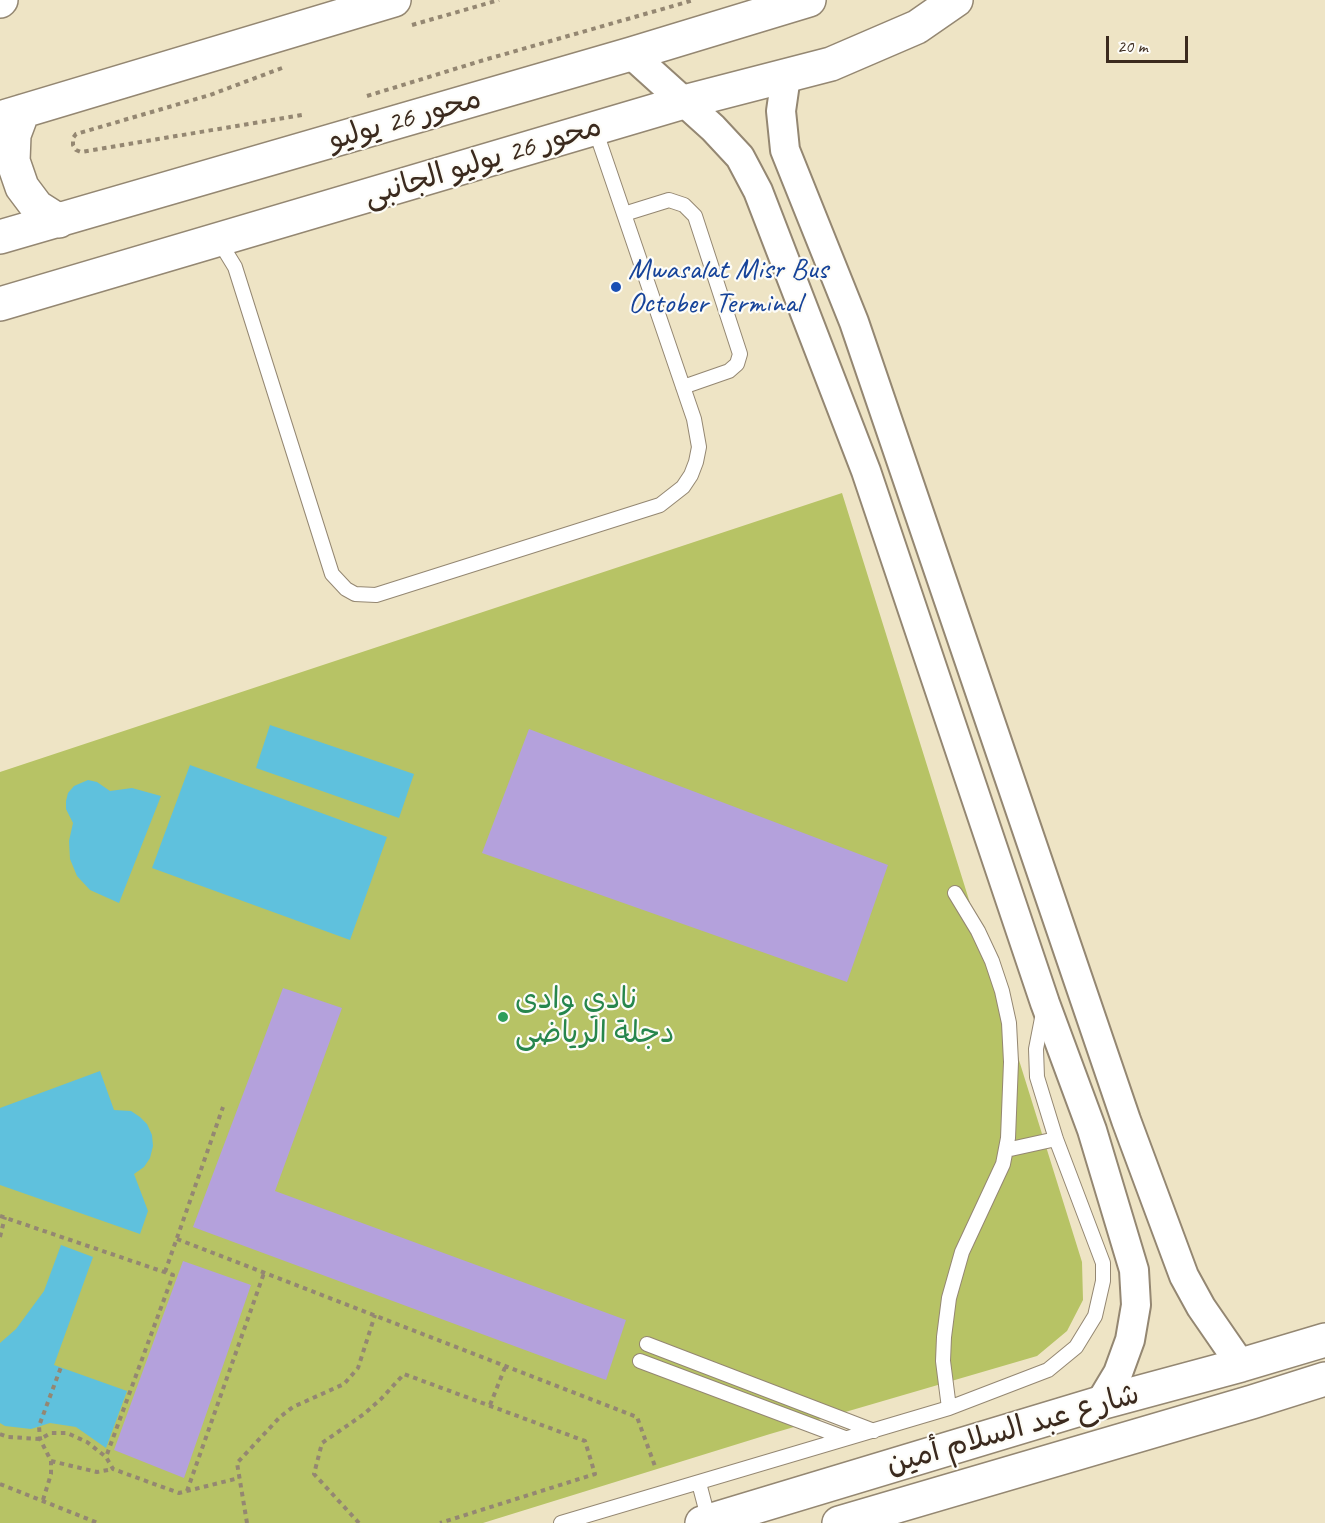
<!DOCTYPE html>
<html>
<head>
<meta charset="utf-8">
<style>
	body { margin:0 }
	#map { position:relative; width:1325px; height:1523px; overflow:hidden; background:#eee4c5; font-family:Caveat,sans-serif }
	canvas { display:block }
	.scale { position:absolute; left:1106px; top:36px; width:82px; height:27px; box-sizing:border-box; border:3px solid #3b2a1e; border-top:0; padding-left:8px; font-size:18px; line-height:21px; white-space:nowrap; color:#3b2a1e; -webkit-text-stroke:4px #fdfcf7; paint-order:stroke }
</style>
</head>
<body>
<div id="map">
<canvas width="1325" height="1523"></canvas>
<div class="scale">20 m</div>
</div>
<script>
const c = document.querySelector('canvas').getContext('2d');
c.lineJoin = 'round';
function paint(path, color) { c.fillStyle = color; c.fill(path, 'evenodd'); }
const shape = rows => new Path2D(rows.map(r => 'M' + r).join(''));
function strokePath(path, color, width, dash) { c.strokeStyle = color; c.lineWidth = width; c.lineCap = dash ? 'butt' : 'round'; c.setLineDash(dash || []); c.stroke(path); }
function write(font, color, halo, rows, align = 'center') {
  c.font = font + ' Caveat,"Playpen Sans Arabic",sans-serif'; c.lineWidth = 4.5; c.setLineDash([]); c.textBaseline = 'middle'; c.strokeStyle = halo; c.fillStyle = color; for (const [text, x, y, turn = 0] of rows) {
    c.save(); c.translate(x, y); c.rotate((+turn || 0) * Math.PI / 180); c.textAlign = isNaN(turn) ? turn : align; if (halo) c.strokeText(text, 0, 0); c.fillText(text, 0, 0); c.restore();
  }
}
paint(shape([
	[842,493,1082,1262,1083,1300,1067,1331,1037,1356,770,1434,483,1523,0,1523,0,772]
]), '#b7c365');
paint(shape([
	[270,725,414,774,399,818,256,768],
	[190,765,387,837,350,940,152,868],
	[88,780,97,782,110,791,132,788,161,796,119,903,90,890,77,876,70,859,69,841,73,823,66,809,66,801,68,793,74,786],
	[100,1071,114,1110,131,1111,140,1117,147,1124,152,1135,153,1146,150,1158,144,1167,134,1174,148,1211,140,1234,0,1185,0,1108],
	[61,1245,93,1257,54,1365,127,1391,106,1448,76,1427,50,1423,31,1429,5,1426,0,1423,0,1343,16,1329,44,1291]
]), '#5fc1dd');
paint(shape([
	[529,729,888,865,847,982,482,853],
	[283,988,342,1008,275,1191,626,1320,606,1380,193,1227],
	[183,1261,251,1285,184,1478,114,1450]
]), '#b4a1dc');
const service = shape([
	[624,214,669,200,684,205,695,216,740,354,737,364,729,371,683,387],
	[216,241,224,249,235,267,332,574,346,589,355,594,376,595,660,505,683,487,691,475,696,462,699,447,694,419,595,129],
	[1006,1150,1056,1139],
	[647,1344,874,1431],
	[640,1361,845,1438],
	[949,1408,943,1361,944,1337,949,1298,962,1252,1003,1164,1008,1138,1011,1062,1009,1023,1002,991,992,961,978,931,955,893],
	[699,1483,709,1521],
	[561,1523,949,1408,1048,1370,1076,1347,1095,1316,1103,1281,1103,1263,1056,1139,1037,1077,1036,1049,1043,1013]
]);
const minor = shape([
	[631,54,713,128,740,157,758,191,866,471,1045,1003,1092,1130,1134,1270,1136,1305,1130,1340,1118,1373,1100,1403],
	[786,76,781,111,785,150,854,322,1126,1120,1184,1276,1201,1307,1241,1365]
]);
const tertiary = shape([
	[0,1,1,0],
	[0,304,684,102,831,64,917,27,956,0],
	[702,1523,1100,1403,1241,1365,1325,1340],
	[839,1523,1252,1402,1325,1379]
]);
const trunk = shape([
	[23,111,14,135,13,161,22,187,37,207,59,221],
	[0,118,394,0],
	[0,237,631,54,809,0]
]);
strokePath(service, '#948772', 16);
strokePath(minor, '#948772', 32);
strokePath(tertiary, '#948772', 36);
strokePath(trunk, '#948772', 36);
strokePath(shape([
	[412,25,499,0],
	[282,68,210,95,76,134,73,138,73,145,76,150,81,152,302,115],
	[367,96,484,60,694,0],
	[0,1216,173,1275,106,1457],
	[0,1237,5,1217],
	[177,1239,637,1417,656,1469],
	[165,1272,223,1107],
	[490,1405,506,1365],
	[0,1434,8,1437,40,1439,51,1433,67,1433,87,1442,106,1457,113,1469,179,1493,239,1478],
	[51,1461,97,1472,113,1469],
	[0,1484,98,1523],
	[187,1491,264,1273],
	[43,1500,51,1474,51,1461,40,1439,39,1426,61,1367],
	[247,1523,237,1463,280,1417,293,1407,344,1384,358,1368,375,1315],
	[359,1523,314,1474,322,1443,364,1414,381,1399,404,1374,585,1441,595,1474,440,1523]
]), '#948772', 4, [4.5, 4.5]);
strokePath(service, '#fff', 14);
strokePath(minor, '#fff', 28);
strokePath(tertiary, '#fff', 33);
strokePath(trunk, '#fff', 33);
for (const [x, y, r, color] of [
	[616,287,6,"#1a4fb4"],
	[503,1017,6,"#2e9e5b"]
]) { const dot = new Path2D(); dot.arc(x, y, r, 0, 2 * Math.PI); c.fillStyle = color; c.fill(dot); strokePath(dot, '#fdfcf7', 2); }
write('30px', '#3b2a1e', '#fdfcf7', [
	["محور 26 يوليو",405,120,-16],
	["محور 26 يوليو الجانبى",483,162,-17],
	["شارع عبد السلام أمين",1013,1430,-16]
]);
write('30px', '#164399', '#fdfcf7', [
	["Mwasalat Misr Bus",628,270],
	["October Terminal",628,304]
], 'left');
write('30px', '#27864d', '#fdfcf7', [
	["نادي وادى",515,1000],
	["دجلة الرياضى",515,1034]
], 'left');
</script>
</body>
</html>
